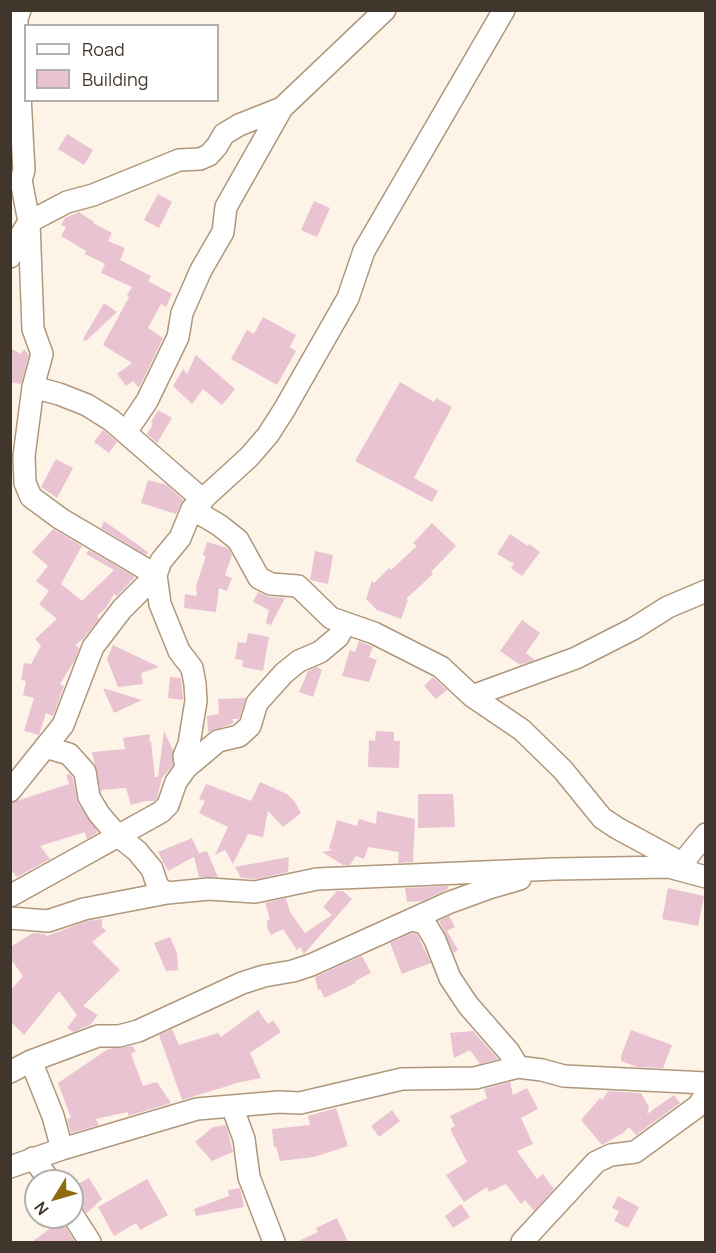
<!DOCTYPE html>
<html>
<head>
<meta charset="utf-8">
<style>
	body { margin:0 }
	#map { position:relative; width:716px; height:1253px; overflow:hidden; background:#fdf3e7; font-family:Manrope,sans-serif }
	canvas { display:block }
	.frame { position:absolute; inset:0; border:12px solid #41362b; pointer-events:none }
	.legend { position:absolute; left:24px; top:24px; width:195px; height:78px; box-sizing:border-box; background:#fff; border:2px solid #b3afaa; margin:0; padding:8px 10px; list-style:none; font-size:18px; color:#41362b }
	.legend li { display:flex; align-items:center; gap:12px; height:30px }
	.legend b { width:30px; border:2px solid #b3afaa }
	.north { position:absolute; left:24px; top:1169px; width:60px; height:60px; box-sizing:border-box; background:#fff; border:2px solid #b3afaa; border-radius:50%; rotate:233deg; font-size:16px; font-weight:700; line-height:24px; text-align:center; color:#41362b }
	.north::after { content:''; display:block; margin:auto; width:21px; height:27px; background:#8f6b0f; clip-path:polygon(50% 0,100% 100%,50% 72%,0 100%) }
</style>
</head>
<body>
<div id="map">
<canvas width="716" height="1253"></canvas>
<div class="frame"></div>
<ul class="legend">
<li><b style="height:8px;background:#fff"></b>Road</li>
<li><b style="height:16px;background:#e9c3d2"></b>Building</li>
</ul>
<div class="north">N</div>
</div>
<script>
const c = document.querySelector('canvas').getContext('2d');
c.lineJoin = 'round';
function paint(path, color) { c.fillStyle = color; c.fill(path, 'evenodd'); }
const shape = rows => new Path2D(rows.map(r => 'M' + r).join(''));
function strokePath(path, color, width, dash) { c.strokeStyle = color; c.lineWidth = width; c.lineCap = dash ? 'butt' : 'round'; c.setLineDash(dash || []); c.stroke(path); }
paint(shape([
	[67,134,93,150,84,165,58,149],
	[158,194,172,202,159,228,144,220],
	[314,201,330,208,317,237,301,230],
	[79,212,94,222,93,223,112,233,108,241,125,248,120,260,151,276,148,281,172,294,166,307,161,304,148,328,163,338,139,388,133,381,126,386,117,374,132,363,103,345,129,297,127,295,132,287,101,273,105,264,85,254,86,251,61,236,66,227,61,225,65,218],
	[104,303,117,312,86,341,83,339],
	[263,317,296,335,290,347,296,351,277,385,231,359,247,330,254,334],
	[10,348,21,354,24,349,29,355,21,384,10,382],
	[196,355,235,389,222,405,203,389,192,404,173,386,183,369,187,374],
	[400,382,434,402,436,398,452,407,414,478,438,491,432,502,355,461],
	[158,410,172,418,157,443,147,434,153,424,151,422],
	[103,430,117,442,109,453,94,442],
	[56,459,73,468,57,498,41,487],
	[148,480,167,485,183,500,176,514,141,503],
	[104,521,148,552,146,555,101,528],
	[432,523,456,546,431,572,433,574,406,599,408,600,401,619,377,610,366,599,372,581,374,583,389,568,391,570,417,546,413,543],
	[53,529,82,546,61,584,82,601,114,570,86,554,89,550,135,577,117,596,114,594,106,608,97,616,99,619,83,639,75,645,79,648,75,660,60,684,64,686,53,716,46,713,39,735,24,731,34,698,23,695,26,681,21,680,24,663,31,664,41,646,35,639,57,619,39,604,49,591,36,581,48,566,32,552],
	[510,534,528,546,529,544,540,552,522,576,511,568,514,564,497,554],
	[207,542,228,548,232,555,225,575,232,578,227,591,219,588,216,612,184,608,185,594,197,596,196,586,206,556,203,555],
	[315,551,333,555,328,584,310,580],
	[258,592,270,597,285,598,271,625,266,623,269,610,253,602],
	[522,620,540,633,526,653,535,660,520,665,500,651],
	[248,633,269,637,263,671,242,667,243,660,235,659,238,642,246,643],
	[359,641,373,647,369,657,377,660,369,682,342,676,350,650,355,652],
	[113,645,159,667,141,673,143,684,118,687,107,659],
	[317,667,322,670,313,697,299,692,308,671],
	[170,677,181,678,183,700,168,698],
	[433,677,447,690,436,699,424,686],
	[103,688,142,700,114,713],
	[246,698,239,719,232,719,234,723,208,732,207,716,219,714,218,699],
	[164,731,173,750,173,765,162,778,157,798,154,801,145,801,131,805,126,788,102,790,101,793,92,752,125,749,123,738,150,734,149,742,151,741,155,777,158,777],
	[376,731,394,732,394,741,400,741,399,768,368,767,369,740,375,741],
	[70,774,73,778,78,803,98,832,87,839,85,832,40,846,50,859,17,877,10,868,10,803,69,784,66,775],
	[260,782,287,794,295,802,301,813,283,827,268,811,263,837,248,834,233,864,225,850,215,855,228,827,199,813,205,801,199,799,206,784,251,801],
	[418,794,453,794,455,827,418,828],
	[377,811,415,819,413,862,398,863,399,852,368,847,364,859,356,856,350,865,343,865,322,852,333,850,329,849,337,820,357,826,359,819,376,824],
	[192,838,199,853,207,851,218,877,199,877,194,857,168,871,158,852],
	[289,857,288,872,257,879,241,878,235,867],
	[448,886,448,889,422,901,407,902,405,888],
	[668,888,704,896,698,926,662,919],
	[337,891,343,891,352,899,304,954,300,947,297,950,283,929,271,935,267,927,267,921,270,919,265,903,286,898,290,912,305,933,332,915,323,907],
	[449,916,455,927,447,931,458,950,454,953,439,921],
	[102,919,102,927,106,931,92,942,120,970,83,1006,98,1015,90,1025,73,1032,67,1028,77,1015,59,991,24,1035,10,1021,10,991,23,976,10,958,10,947,33,933,45,934,47,936,87,921],
	[412,933,417,934,431,963,402,974,390,943],
	[170,937,177,953,178,970,166,971,154,943],
	[362,956,371,973,355,981,356,983,324,998,321,990,318,990,315,977],
	[258,1010,268,1024,273,1020,281,1032,250,1053,261,1078,237,1083,182,1100,159,1035,172,1029,179,1045,218,1033,221,1037],
	[631,1030,672,1045,663,1068,637,1067,621,1061,621,1056],
	[473,1031,498,1059,480,1064,470,1050,454,1058,450,1033],
	[132,1046,136,1051,131,1054,143,1086,157,1082,171,1103,128,1116,128,1112,96,1119,99,1125,71,1133,67,1119,71,1118,58,1083,108,1049],
	[510,1082,513,1095,527,1088,538,1109,521,1118,533,1144,517,1151,537,1179,543,1174,554,1189,534,1211,525,1200,521,1204,506,1184,489,1192,487,1187,464,1202,446,1175,467,1162,450,1129,455,1126,450,1116,487,1098,484,1089],
	[608,1091,641,1093,649,1107,647,1114,674,1095,680,1103,636,1135,629,1127,623,1133,602,1145,581,1120,600,1098,602,1100],
	[336,1108,348,1146,314,1157,280,1161,276,1146,274,1148,272,1129,310,1125,308,1116],
	[392,1110,400,1121,379,1137,371,1126],
	[226,1125,233,1152,212,1161,195,1142,213,1127],
	[89,1178,102,1199,87,1213,76,1202,72,1193,72,1187],
	[147,1179,168,1215,140,1230,136,1223,114,1236,98,1207],
	[240,1188,244,1207,196,1216,194,1209,229,1196,228,1190],
	[618,1196,639,1207,628,1228,614,1221,619,1211,612,1208],
	[461,1204,470,1217,453,1228,445,1216],
	[337,1218,348,1242,297,1242,318,1232,316,1228],
	[61,1220,75,1242,32,1242]
]), '#e9c3d2');
const minor = shape([
	[20,10,17,18,17,39,23,152,24,170,21,180,29,222,33,329,42,354,33,387,24,456,25,483,31,497,61,519,156,575,160,604,179,651,192,668,195,684,196,701,189,744,184,756,186,768],
	[10,257,17,241,29,222,67,202,93,195,179,160,200,159,209,155,217,146,224,134,239,125,282,108],
	[33,387,59,394,87,405,111,420,203,500],
	[126,432,147,401,178,337,182,313,201,270,223,232,226,207,282,108,385,10],
	[192,509,219,525,238,540,259,578,271,584,298,586,331,618,374,633,441,667,472,696,522,730,563,770,602,818,617,828,687,866],
	[472,696,576,658,633,629,668,607,706,591],
	[45,747,69,754,85,772,89,797,99,814,117,835,137,851,152,869,158,887,167,893],
	[10,791,63,725,93,647,122,609,156,575,161,561,180,538,192,509,249,457,268,435,284,410,348,298,364,251,504,10],
	[683,862,706,834],
	[10,896,161,812,168,805,176,782,186,768,218,741,239,736,250,726,257,703,284,673,299,661,320,652,338,637,345,624],
	[10,918,48,921,84,909,167,893,209,889,255,892,317,879,555,869,669,867,706,877],
	[412,920,425,923,435,940,450,978,468,1005,509,1052,518,1067],
	[31,1061,53,1116,62,1149],
	[10,1072,31,1061,98,1036,119,1036,138,1031,242,983,264,976,293,971,311,965,448,903,489,888,520,879],
	[232,1106,244,1139,249,1177,274,1242],
	[33,1158,50,1181],
	[10,1167,62,1149,197,1109,279,1102,300,1103,402,1079,475,1078,518,1067,542,1070,564,1076,706,1083],
	[72,1214,90,1242],
	[522,1242,596,1162,611,1155,635,1152,698,1106,706,1094]
]);
strokePath(minor, '#af977c', 24);
strokePath(minor, '#fff', 21);
</script>
</body>
</html>
